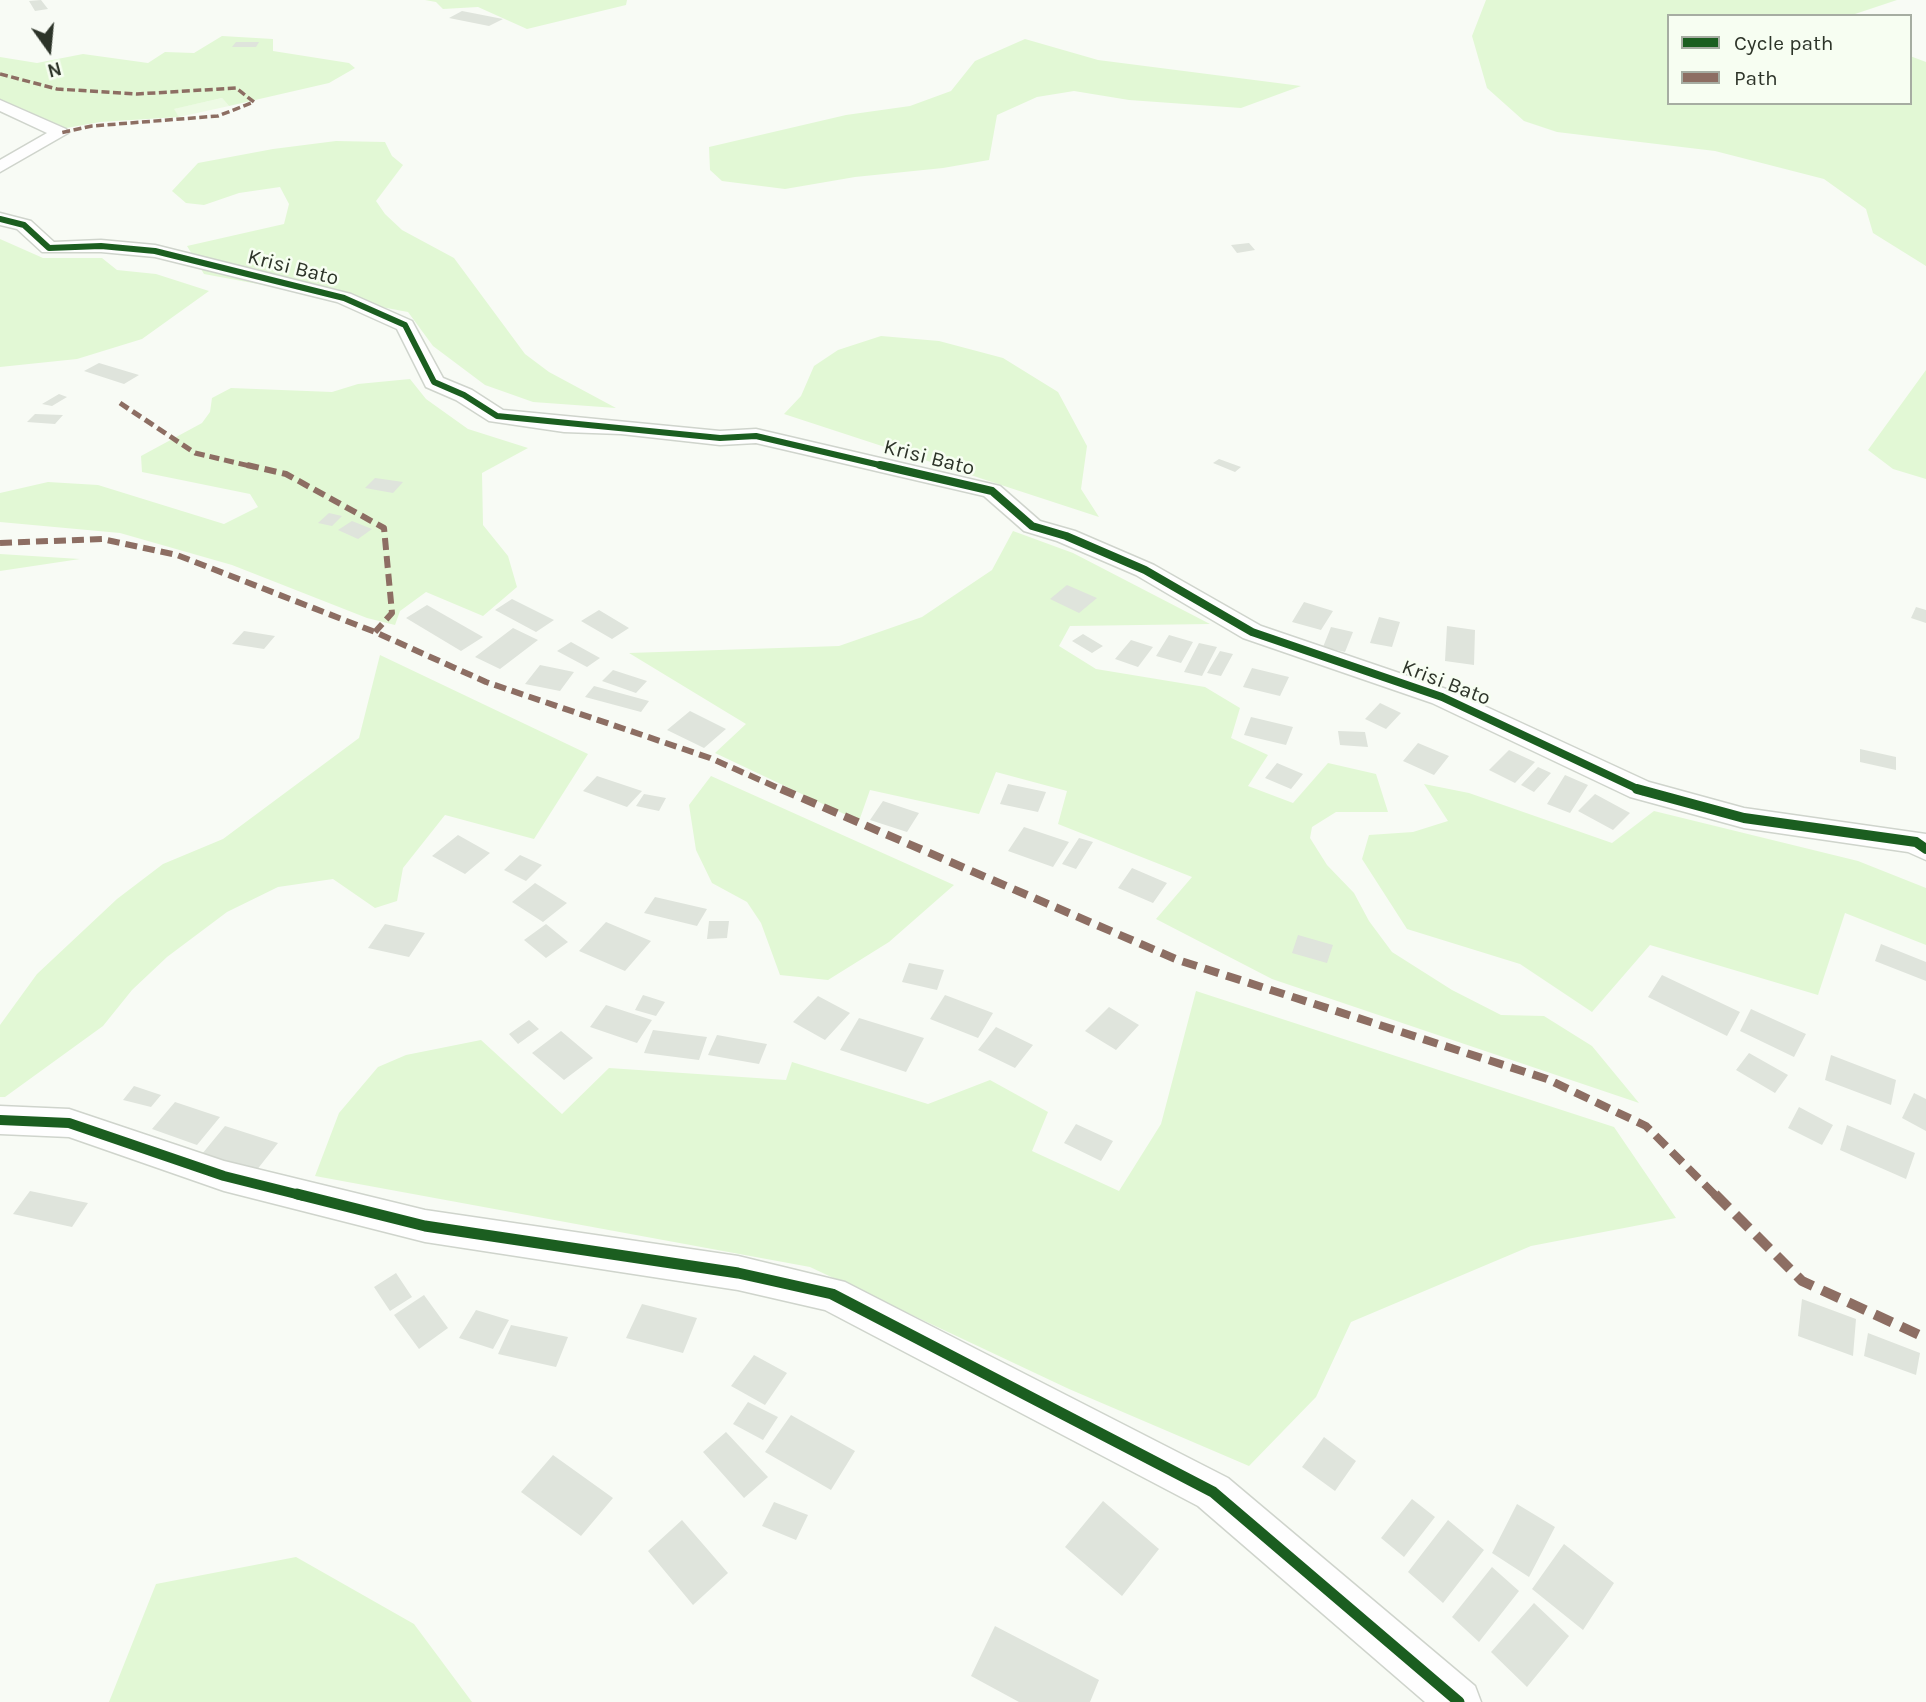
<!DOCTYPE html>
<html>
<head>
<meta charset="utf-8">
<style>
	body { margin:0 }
	#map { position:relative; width:1926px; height:1702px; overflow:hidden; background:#f8fbf5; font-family:Karla,sans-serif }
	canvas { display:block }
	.legend { position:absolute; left:1667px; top:14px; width:245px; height:91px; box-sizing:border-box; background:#f7fef2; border:2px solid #a6ada2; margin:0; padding:9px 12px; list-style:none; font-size:21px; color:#2d3429 }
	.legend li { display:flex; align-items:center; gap:14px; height:35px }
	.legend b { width:35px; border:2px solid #a6ada2 }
	.north { position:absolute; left:14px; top:14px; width:70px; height:70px; -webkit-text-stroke:5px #f7fef2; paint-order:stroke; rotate:165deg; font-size:19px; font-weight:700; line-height:28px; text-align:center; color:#2d3429 }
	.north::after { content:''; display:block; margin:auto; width:24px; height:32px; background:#2d3429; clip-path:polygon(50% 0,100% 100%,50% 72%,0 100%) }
</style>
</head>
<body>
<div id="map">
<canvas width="1926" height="1702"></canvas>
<ul class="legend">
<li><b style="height:9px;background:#1b5e20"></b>Cycle path</li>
<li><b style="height:9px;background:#8d6e63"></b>Path</li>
</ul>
<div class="north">N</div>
</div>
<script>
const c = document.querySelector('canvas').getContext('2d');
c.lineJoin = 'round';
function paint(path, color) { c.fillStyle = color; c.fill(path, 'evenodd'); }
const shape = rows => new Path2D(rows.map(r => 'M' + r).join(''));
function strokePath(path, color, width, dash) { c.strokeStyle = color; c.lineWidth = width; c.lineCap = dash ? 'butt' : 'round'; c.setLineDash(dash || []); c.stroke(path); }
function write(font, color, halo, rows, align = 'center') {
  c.font = font + ' Karla,sans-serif'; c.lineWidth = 5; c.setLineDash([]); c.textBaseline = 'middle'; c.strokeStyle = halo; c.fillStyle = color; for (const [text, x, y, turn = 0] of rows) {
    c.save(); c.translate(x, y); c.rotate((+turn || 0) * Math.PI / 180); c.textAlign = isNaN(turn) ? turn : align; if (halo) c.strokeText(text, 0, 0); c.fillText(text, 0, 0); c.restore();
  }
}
paint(shape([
	[222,98,229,106,179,117,173,109]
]), '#edfae4');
paint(shape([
	[425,0,627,0,626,5,527,29,478,7,443,9,436,2],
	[1486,0,1897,0,1849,16,1669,16,1669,103,1910,103,1910,56,1926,62,1926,266,1873,233,1866,209,1824,179,1715,151,1557,132,1524,121,1487,88,1472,36],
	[222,36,273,39,273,51,349,63,355,68,329,83,229,106,222,98,174,109,179,117,100,122,61,129,0,99,0,57,37,63,83,54,148,63,165,52,194,53],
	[1025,39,1098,60,1301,86,1241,108,1129,100,1074,91,1037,97,997,115,989,160,943,168,855,177,785,189,722,181,710,170,709,147,846,115,910,106,951,91,975,61],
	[336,141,385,142,392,156,403,165,376,201,385,214,402,230,454,258,525,354,549,372,616,408,533,402,485,385,433,346,408,312,204,274,187,246,284,224,289,204,280,187,239,193,204,205,186,203,172,191,198,163,273,149],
	[0,239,43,258,102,258,117,270,156,274,209,291,142,339,77,359,0,367],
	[881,336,939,341,1003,358,1058,392,1087,446,1081,489,1099,517,784,414,801,396,814,366,838,350],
	[1926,370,1926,479,1893,469,1868,450],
	[410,379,426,399,468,429,528,448,482,473,483,525,508,556,517,587,483,616,426,592,400,611,395,625,367,618,232,565,120,533,0,522,0,493,48,482,98,485,224,524,258,507,250,494,142,472,141,456,202,423,210,412,212,398,231,388,332,392,358,384],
	[1013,531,1073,553,1210,624,1070,626,1059,646,1096,669,1205,687,1240,708,1231,738,1268,755,1248,786,1293,803,1328,763,1376,774,1388,812,1336,812,1312,827,1310,838,1327,865,1354,893,1369,921,1392,952,1452,990,1501,1015,1544,1016,1592,1046,1639,1103,1272,979,1156,919,1192,877,1058,824,1067,791,996,772,979,814,870,790,859,821,715,753,746,724,629,653,839,646,922,617,992,570],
	[0,554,80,559,0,571],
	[380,655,588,754,534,839,445,815,403,868,397,901,375,908,333,879,278,887,227,912,167,957,132,990,103,1026,5,1097,0,1097,0,1025,37,974,117,899,163,864,223,839,359,738],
	[711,776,954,885,889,942,828,980,780,975,761,923,747,902,712,883,696,850,689,805],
	[1424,784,1469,793,1612,843,1654,811,1858,861,1926,888,1926,945,1845,913,1818,995,1650,945,1592,1012,1520,964,1407,929,1362,859,1369,835,1413,832,1448,821],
	[1196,991,1614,1127,1676,1218,1531,1246,1351,1322,1316,1397,1249,1466,1069,1389,810,1267,315,1176,339,1113,378,1067,406,1055,481,1040,562,1114,609,1068,786,1080,792,1062,928,1104,990,1080,1048,1112,1032,1151,1119,1191,1161,1124],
	[296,1557,414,1624,472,1702,109,1702,156,1584]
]), '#e2f8d5');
paint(shape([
	[41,0,48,9,35,11,29,1],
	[462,11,503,19,489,26,449,18],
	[236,42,259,42,256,47,232,47],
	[1249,243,1255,250,1237,253,1231,245],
	[99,363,139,375,124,384,84,371],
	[59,394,67,397,52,406,42,404],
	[35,414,63,415,55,424,27,422],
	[1219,459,1241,467,1235,472,1213,463],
	[375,478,403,482,393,493,365,488],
	[329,513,342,516,332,526,318,523],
	[352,521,372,529,358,539,338,530],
	[1067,585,1097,598,1079,613,1050,599],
	[512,599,554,620,536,632,495,610],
	[1304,602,1333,611,1321,630,1292,622],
	[427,605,483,637,461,651,406,618],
	[1916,607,1926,610,1926,623,1911,618],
	[599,610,629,628,612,639,581,621],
	[1379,617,1400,622,1392,647,1370,643],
	[1447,626,1475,630,1474,665,1445,661],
	[1331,627,1353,632,1345,652,1323,647],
	[513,628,538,640,500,669,475,657],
	[244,631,275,636,264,649,232,644],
	[1083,634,1103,646,1092,653,1072,641],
	[1169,635,1193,642,1181,663,1156,656],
	[1131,640,1153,647,1138,667,1115,659],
	[571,642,600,658,587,667,557,651],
	[1199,643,1217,647,1202,676,1184,672],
	[1220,651,1233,654,1221,676,1207,673],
	[540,665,574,672,560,691,525,684],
	[1252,668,1289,677,1280,696,1243,687],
	[613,670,647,681,636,693,602,681],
	[594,686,649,701,641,712,585,697],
	[1380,703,1401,713,1386,729,1365,719],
	[690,711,726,729,704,748,667,730],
	[1251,717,1293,727,1286,745,1244,735],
	[1338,731,1365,732,1368,747,1340,745],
	[1418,743,1449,756,1434,775,1403,761],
	[1860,749,1896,757,1896,770,1860,762],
	[1509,750,1535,762,1515,783,1489,770],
	[1277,763,1303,774,1291,789,1265,778],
	[1538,767,1551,773,1534,792,1521,785],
	[1565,775,1588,785,1570,813,1547,804],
	[597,776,642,791,627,807,583,791],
	[1008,784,1046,792,1038,812,1000,804],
	[644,794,666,798,659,811,636,806],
	[1595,794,1630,813,1613,830,1578,811],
	[883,801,919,813,907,832,870,820],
	[1024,827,1069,842,1053,867,1008,851],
	[458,835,490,853,465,874,432,856],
	[1079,838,1093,842,1076,869,1062,864],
	[520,855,542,865,526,881,504,870],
	[1132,868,1167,883,1153,903,1118,888],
	[535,883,567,903,543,922,512,902],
	[655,897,707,909,697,926,644,913],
	[709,921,729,921,727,938,707,939],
	[606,922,651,941,625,971,579,951],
	[385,924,425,933,409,957,368,948],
	[546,924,568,942,546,958,524,940],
	[1298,935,1333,945,1327,963,1292,953],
	[1881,944,1926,962,1926,981,1875,961],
	[909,963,944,970,937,990,902,982],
	[1662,975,1740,1012,1727,1036,1648,997],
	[643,995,665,1002,656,1016,635,1010],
	[945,995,993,1013,978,1038,930,1019],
	[818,996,850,1013,825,1040,793,1022],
	[606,1005,652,1020,637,1043,590,1027],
	[1109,1007,1139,1025,1116,1050,1085,1031],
	[1751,1009,1806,1034,1794,1057,1740,1031],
	[859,1018,924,1038,906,1072,840,1050],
	[529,1020,539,1029,518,1044,509,1034],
	[996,1027,1033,1045,1015,1068,978,1050],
	[653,1030,707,1037,699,1060,644,1053],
	[561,1031,593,1058,564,1080,532,1053],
	[717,1035,767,1044,759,1064,708,1055],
	[1749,1053,1788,1075,1775,1093,1736,1070],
	[1831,1055,1896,1080,1891,1105,1825,1080],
	[134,1086,161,1095,151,1107,123,1100],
	[1914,1093,1926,1099,1926,1131,1902,1118],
	[175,1102,220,1117,197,1145,152,1129],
	[1799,1107,1833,1125,1822,1145,1788,1128],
	[1076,1124,1113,1141,1101,1161,1064,1143],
	[1847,1125,1915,1153,1906,1179,1840,1150],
	[225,1126,278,1143,256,1171,202,1154],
	[30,1191,88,1203,72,1227,13,1214],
	[396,1273,412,1297,390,1311,374,1287],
	[424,1295,448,1328,419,1349,394,1315],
	[1802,1299,1856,1319,1853,1356,1798,1336],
	[642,1304,697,1318,683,1353,626,1338],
	[476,1310,509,1320,493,1349,459,1338],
	[511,1325,568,1337,556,1367,498,1354],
	[1868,1333,1920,1353,1916,1375,1864,1356],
	[754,1355,787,1373,765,1405,731,1386],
	[748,1402,778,1417,763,1440,733,1424],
	[791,1415,855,1451,831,1490,765,1452],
	[726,1432,768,1477,744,1498,703,1452],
	[1324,1437,1356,1461,1335,1491,1302,1467],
	[553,1455,613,1498,581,1536,521,1492],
	[1412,1499,1435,1517,1404,1557,1381,1538],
	[1103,1501,1159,1549,1122,1596,1065,1547],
	[774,1502,808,1515,796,1540,762,1526],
	[1517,1504,1555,1527,1529,1577,1492,1553],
	[682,1520,728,1573,693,1605,648,1551],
	[1448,1520,1484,1550,1443,1603,1408,1572],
	[1564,1544,1614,1583,1583,1630,1532,1589],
	[1492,1567,1519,1591,1479,1642,1452,1617],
	[1534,1603,1569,1636,1527,1687,1491,1652],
	[995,1626,1099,1680,1090,1702,1019,1702,971,1676]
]), '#dfe4dc');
const minor = shape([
	[0,100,66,129,68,133,0,172,0,160,47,133,0,111,0,100],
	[0,213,31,221,54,242,101,240,155,245,351,294,412,321,443,378,472,390,503,410,720,431,756,429,1000,486,1040,521,1075,531,1154,565,1261,626,1452,691,1649,782,1744,808,1926,834,1926,860,1908,852,1744,828,1630,797,1432,703,1243,638,1136,575,1057,541,1024,531,984,496,756,443,720,445,621,434,564,432,489,421,456,400,426,387,397,329,337,302,155,257,101,252,42,252,17,229,0,225,0,213],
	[0,1106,69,1109,224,1161,425,1210,738,1256,845,1282,1228,1478,1475,1686,1481,1702,1425,1702,1198,1506,825,1310,738,1290,425,1242,224,1191,69,1137,0,1134,0,1106]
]);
strokePath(minor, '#cfd4cc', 3);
paint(minor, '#fefefe');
strokePath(shape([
	[0,74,57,89,137,94,236,88,254,102,218,116,92,126,60,133]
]), '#8d6e63', 3.5, [8, 3.5]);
strokePath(shape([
	[120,403,195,453,254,467]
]), '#8d6e63', 5, [10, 5]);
strokePath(shape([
	[247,465,286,474,384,528,392,613,375,632],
	[0,543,102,539,177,555,375,632,486,682,710,758,785,791]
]), '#8d6e63', 6, [12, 6]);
strokePath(shape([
	[781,789,1178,960,1547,1079,1646,1126,1716,1196]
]), '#8d6e63', 8, [15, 8]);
strokePath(shape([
	[1715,1194,1802,1281,1926,1338]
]), '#8d6e63', 10, [19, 10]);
strokePath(shape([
	[0,219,24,225,49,248,101,246,155,251,344,298,405,325,434,382,464,395,497,416,720,438,756,436,888,467]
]), '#1b5e20', 6);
strokePath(shape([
	[880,465,992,491,1032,526,1066,536,1145,570,1252,632,1442,697,1642,791]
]), '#1b5e20', 8);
strokePath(shape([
	[1637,789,1744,818,1916,842,1926,849],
	[0,1120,69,1123,224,1176,304,1196]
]), '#1b5e20', 10);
strokePath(shape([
	[297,1194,425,1226,738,1273,832,1294,1213,1492,1459,1702]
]), '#1b5e20', 11);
write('21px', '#2d3429', '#f7fef2', [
	["Krisi Bato",293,268,14],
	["Krisi Bato",929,458,14],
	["Krisi Bato",1446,683,21]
]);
</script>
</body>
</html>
